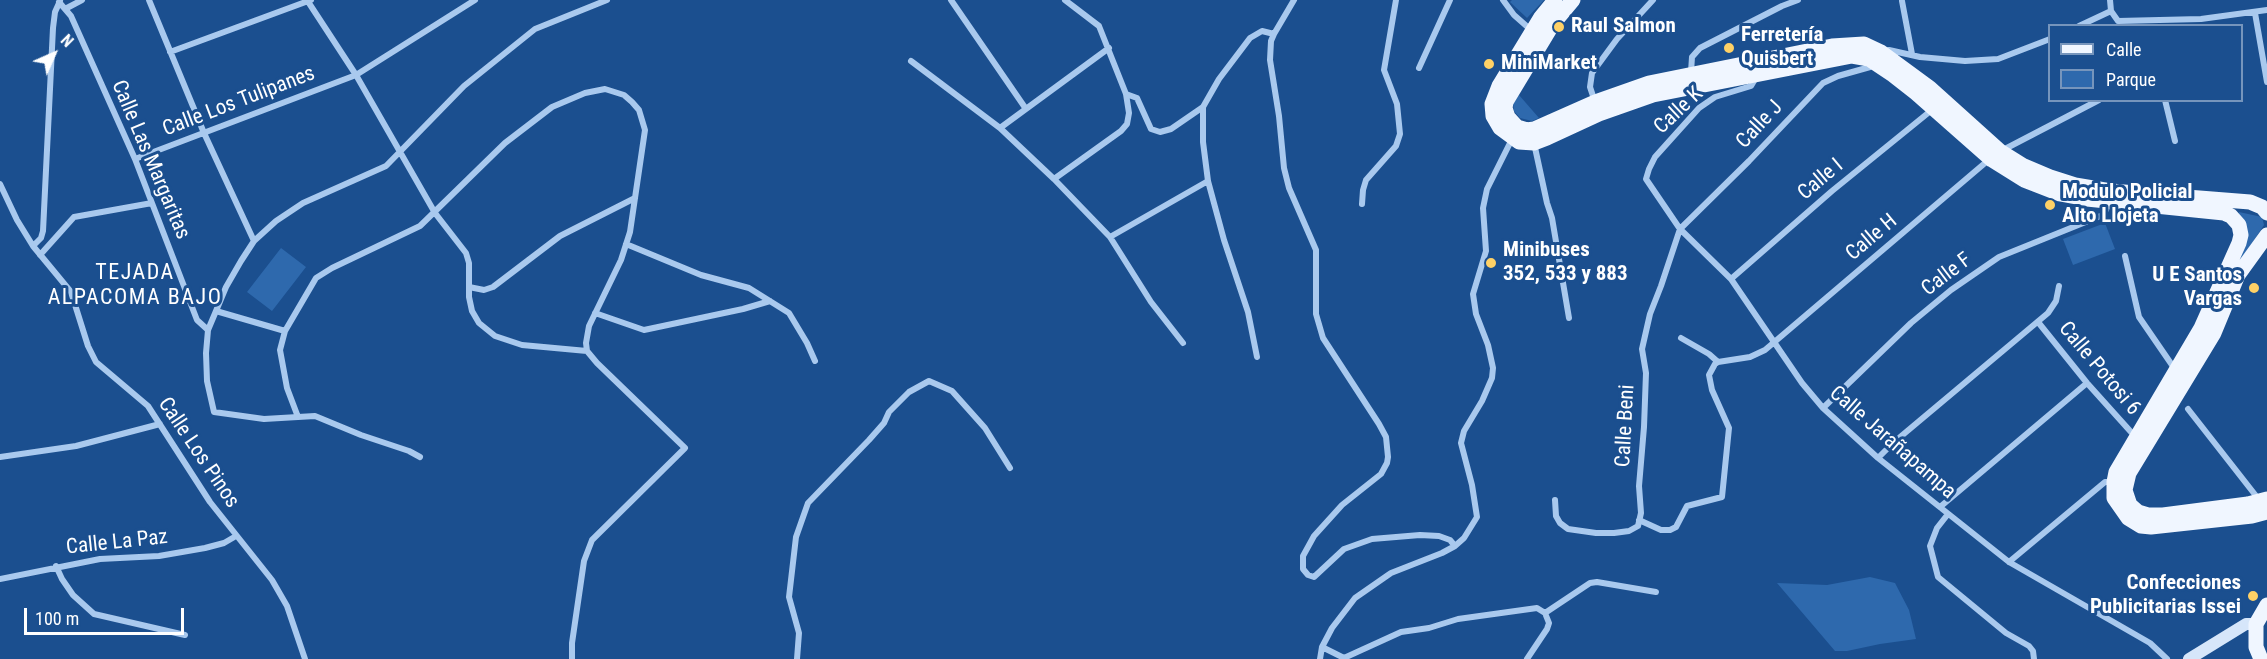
<!DOCTYPE html>
<html>
<head>
<meta charset="utf-8">
<style>
	body { margin:0 }
	#map { position:relative; width:2267px; height:659px; overflow:hidden; background:#1b4f8f; font-family:"Roboto Condensed",sans-serif }
	canvas { display:block }
	.legend { position:absolute; left:2048px; top:24px; width:195px; height:78px; box-sizing:border-box; background:#1b4f8f; border:2px solid #7695bc; margin:0; padding:8px 10px; list-style:none; font-size:18px; color:#fff }
	.legend li { display:flex; align-items:center; gap:12px; height:30px }
	.legend b { width:30px; border:2px solid #7695bc }
	.north { position:absolute; left:24px; top:24px; width:60px; height:60px; -webkit-text-stroke:4px #1b4f8f; paint-order:stroke; rotate:45deg; font-size:16px; font-weight:700; line-height:24px; text-align:center; color:#fff }
	.north::after { content:''; display:block; margin:auto; width:21px; height:27px; background:#fff; clip-path:polygon(50% 0,100% 100%,50% 72%,0 100%) }
	.scale { position:absolute; left:24px; top:608px; width:160px; height:27px; box-sizing:border-box; border:3px solid #fff; border-top:0; padding-left:8px; font-size:18px; line-height:21px; white-space:nowrap; color:#fff; -webkit-text-stroke:4px #1b4f8f; paint-order:stroke }
</style>
</head>
<body>
<div id="map">
<canvas width="2267" height="659"></canvas>
<ul class="legend">
<li><b style="height:8px;background:#f0f6ff"></b>Calle</li>
<li><b style="height:16px;background:#2e69ad"></b>Parque</li>
</ul>
<div class="north">N</div>
<div class="scale">100 m</div>
</div>
<script>
const c = document.querySelector('canvas').getContext('2d');
c.lineJoin = 'round';
function paint(path, color) { c.fillStyle = color; c.fill(path, 'evenodd'); }
const shape = rows => new Path2D(rows.map(r => 'M' + r).join(''));
function strokePath(path, color, width, dash) { c.strokeStyle = color; c.lineWidth = width; c.lineCap = dash ? 'butt' : 'round'; c.setLineDash(dash || []); c.stroke(path); }
function write(font, color, halo, rows, align = 'center') {
  c.font = font + ' "Roboto Condensed",sans-serif'; c.lineWidth = 6; c.setLineDash([]); c.textBaseline = 'middle'; c.strokeStyle = halo; c.fillStyle = color; for (const [text, x, y, turn = 0] of rows) {
    c.save(); c.translate(x, y); c.rotate((+turn || 0) * Math.PI / 180); c.textAlign = isNaN(turn) ? turn : align; if (halo) c.strokeText(text, 0, 0); c.fillText(text, 0, 0); c.restore();
  }
}
paint(shape([
	[1512,0,1544,0,1527,18,1510,2],
	[1519,95,1539,118,1532,121,1520,118,1514,111,1513,104],
	[2239,212,2262,217,2264,225,2233,272],
	[2105,223,2115,249,2073,265,2063,239],
	[281,248,306,267,272,311,247,292],
	[1870,577,1895,583,1909,610,1916,639,1880,644,1847,651,1835,651,1777,583,1827,585]
]), '#2e69ad');
strokePath(shape([
	[149,0,204,133,254,241],
	[307,0,356,75,435,213,466,253,469,263,469,297,472,311,479,323,495,336,522,345,587,351],
	[951,0,1026,109],
	[1503,0,1514,15,1531,30],
	[2110,0,2111,11,2118,21,2201,19,2267,10],
	[1902,1,1912,54],
	[59,2,71,16,135,159,197,320,208,330],
	[65,9,82,0],
	[2255,13,2267,82],
	[2079,26,2111,11],
	[1274,34,1271,41,1270,60,1279,116,1284,168,1289,188,1316,250,1316,314,1323,338,1379,424,1386,437,1388,457,1387,463,1381,474,1342,505,1314,536,1303,556,1303,569,1308,575,1314,577,1344,549,1372,539,1420,535,1439,536,1450,540,1455,546],
	[1885,51,1889,50,1920,57,1965,61,1998,59,2050,39],
	[170,52,311,0],
	[911,61,1000,128,1054,179,1110,237,1151,302,1183,343],
	[1419,68,1450,0],
	[1691,72,1692,57,1700,48,1782,6,1798,0],
	[1751,78,1754,81,1751,86,1715,97,1699,108,1655,157,1649,169,1646,179,1680,229,1731,279,1802,383,1823,408,1878,458,2009,562,2150,643,2167,659],
	[1126,94,1137,98,1151,129,1160,132,1171,129,1203,107,1219,79,1250,38,1262,31,1274,34,1294,0],
	[2165,100,2175,141],
	[1595,102,1590,87,1592,73,1617,39,1653,0],
	[1203,107,1203,142,1208,181,1224,240,1248,312,1257,357],
	[1000,128,1109,48],
	[1534,143,1547,203,1552,218,1569,318],
	[2001,151,2099,100],
	[135,159,356,75,475,0],
	[1054,179,1121,131,1127,124,1129,113,1126,94,1099,26,1065,0],
	[0,184,17,220,33,246,71,292,88,346,96,362,148,406,210,502,272,580,287,606,305,659],
	[1362,204,1363,190,1366,180,1396,146,1400,134,1397,104,1384,70,1396,0],
	[1110,237,1208,181],
	[626,244,701,275,749,288,789,313,807,343,815,361],
	[33,246,41,238,43,231,53,28,55,12,60,1],
	[40,255,74,217,152,203],
	[2125,256,2139,317,2172,365,2177,369],
	[1731,279,1832,191,1933,109],
	[469,287,484,290,493,287,560,236,635,198],
	[216,311,285,331],
	[595,313,644,330,743,309,770,301],
	[2038,322,2087,383,2131,432,2137,436],
	[1681,338,1709,354,1718,362],
	[1823,408,1911,323,1951,290,1999,257,2103,215,2110,203],
	[2188,409,2260,501],
	[298,417,287,388,280,350,285,331,316,278,332,268,420,226,505,143,552,107,585,93,605,89,624,95,632,102,639,110,645,130,630,232,621,260,589,326,586,343,587,351,597,363,685,448,592,540,584,561,572,643,572,659],
	[0,457,76,446,160,424],
	[420,457,409,451,361,435,315,416,264,419,214,412,207,381,206,353,208,330,216,311,226,287,241,261,254,241,276,221,303,203,386,166,464,86,535,29,607,0],
	[1878,458,1893,443,2048,313,2056,301,2059,286],
	[1555,500,1556,516,1560,523,1568,529,1596,533,1614,533,1629,531,1638,526,1641,513,1639,486,1644,427,1646,373,1642,349,1650,314,1661,286,1680,229,1749,161,1823,83,1838,76,1870,67,1874,63],
	[1940,507,2087,383],
	[1948,514,1937,528,1930,546,1938,577,2006,633,2029,646,2033,651,2034,659],
	[1639,520,1661,530,1670,530,1676,527,1687,506,1722,497,1729,428,1712,390,1709,375,1715,364,1718,362,1750,357,1765,350,1985,163,1992,160],
	[2009,562,2105,482,2114,482],
	[56,566,62,579,73,595,94,614,185,635],
	[0,579,100,559,159,556,205,548,224,543,236,536],
	[1545,613,1590,583,1597,582,1656,592],
	[1322,647,1344,658,1401,632,1429,628,1458,619,1537,608,1545,613,1549,623,1547,629,1527,659],
	[797,659,799,633,789,597,796,537,808,503,869,440,884,423,889,412,909,392,929,381,952,391,985,428,1010,468],
	[1320,659,1322,647,1332,628,1355,598,1391,573,1442,553,1455,546,1464,538,1477,517,1472,485,1461,443,1464,431,1482,401,1492,378,1493,368,1488,345,1476,314,1473,294,1486,251,1483,208,1487,189,1512,139]
]), '#a9c9ee', 6);
strokePath(shape([
	[2189,659,2246,624,2256,624]
]), '#d6e6fa', 12);
strokePath(shape([
	[1555,0,1541,17,1499,86,1492,104,1493,116,1500,128,1519,142,1534,143,1547,138,1599,114,1653,95,1852,56,1869,59,1893,75,1916,93,1992,160,2024,180,2060,194,2087,199,2224,213,2231,216,2239,225,2241,235,2239,243,2201,328,2116,472,2114,482,2114,498,2128,518,2141,526,2151,527,2252,516,2267,512],
	[1573,0,1553,24,1506,102,1505,108,1508,117,1517,127,1527,130,1534,129,1595,102,1649,83,1832,46,1864,44,1881,52,1930,88,2000,151,2024,166,2050,177,2075,185,2111,191,2250,202,2262,207,2267,213],
	[2267,235,2238,275,2214,333,2129,473,2125,490,2130,505,2138,512,2148,515,2163,515,2248,504,2267,499],
	[2261,659,2256,647,2256,624,2267,605]
]), '#f0f6ff', 15);
for (const [x, y, r, color] of [
	[1559,27,6,"#ffd166"],
	[1729,48,6,"#ffd166"],
	[1489,64,6,"#ffd166"],
	[2050,205,6,"#ffd166"],
	[1491,263,6,"#ffd166"],
	[2254,288,6,"#ffd166"],
	[2253,596,6,"#ffd166"]
]) { const dot = new Path2D(); dot.arc(x, y, r, 0, 2 * Math.PI); c.fillStyle = color; c.fill(dot); strokePath(dot, '#1b4f8f', 2); }
write('bold 21px', '#fff', '#1b4f8f', [
	["Raul Salmon",1571,27],
	["Ferretería",1741,36],
	["Quisbert",1741,60],
	["MiniMarket",1501,64],
	["Modulo Policial",2062,193],
	["Alto Llojeta",2062,217],
	["Minibuses",1503,251],
	["352, 533 y 883",1503,275],
	["U E Santos",2242,276,"right"],
	["Vargas",2242,300,"right"],
	["Confecciones",2241,584,"right"],
	["Publicitarias Issei",2241,608,"right"]
], 'left');
write('21px', '#fff', '#1b4f8f', [
	["Calle Los Tulipanes",239,102,-21],
	["Calle K",1679,111,-43],
	["Calle J",1760,125,-47],
	["Calle Las Margaritas",150,160,67],
	["Calle I",1821,180,-40],
	["Calle H",1872,238,-40],
	["Calle F",1947,275,-37],
	["Calle Potosi 6",2099,369,50],
	["Calle Beni",1626,426,-87],
	["Calle Jarañapampa",1892,443,41],
	["Calle Los Pinos",198,453,56],
	["Calle La Paz",117,543,-6]
]);
c.letterSpacing = '1.5px';
write('22px', '#fff', '#1b4f8f', [
	["TEJADA",135,273],
	["ALPACOMA BAJO",135,298]
]);
c.letterSpacing = '0px';
</script>
</body>
</html>
